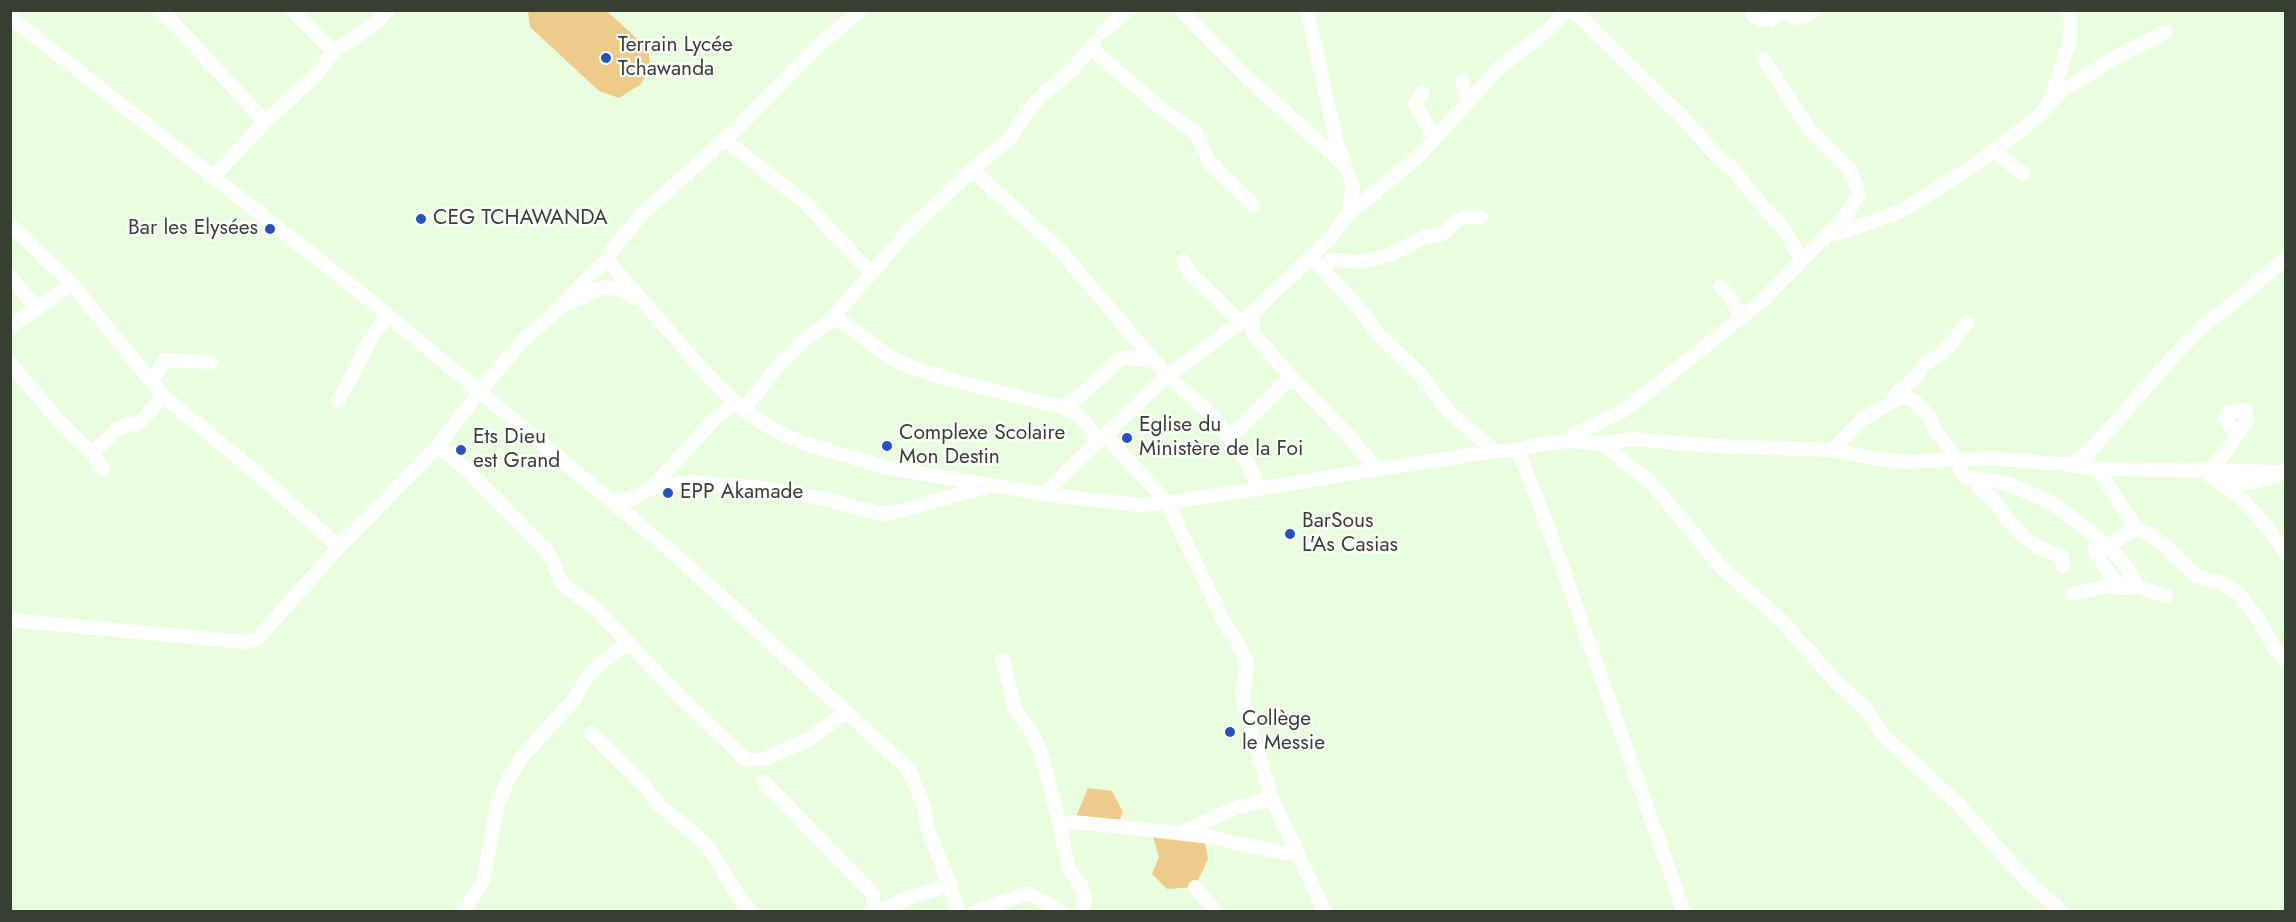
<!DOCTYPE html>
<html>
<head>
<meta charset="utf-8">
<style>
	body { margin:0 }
	#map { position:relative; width:2296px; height:922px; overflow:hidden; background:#e9fddf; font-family:Jost,sans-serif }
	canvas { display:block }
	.frame { position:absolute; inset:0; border:12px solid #373f33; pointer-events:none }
</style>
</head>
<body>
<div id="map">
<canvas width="2296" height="922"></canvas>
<div class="frame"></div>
</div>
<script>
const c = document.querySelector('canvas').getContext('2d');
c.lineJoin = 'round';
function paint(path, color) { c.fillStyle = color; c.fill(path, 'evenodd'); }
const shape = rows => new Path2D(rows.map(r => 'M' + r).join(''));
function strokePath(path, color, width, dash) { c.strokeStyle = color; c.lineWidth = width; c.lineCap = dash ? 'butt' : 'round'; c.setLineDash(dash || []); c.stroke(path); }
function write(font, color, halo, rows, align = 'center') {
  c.font = font + ' Jost,sans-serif'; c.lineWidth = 4.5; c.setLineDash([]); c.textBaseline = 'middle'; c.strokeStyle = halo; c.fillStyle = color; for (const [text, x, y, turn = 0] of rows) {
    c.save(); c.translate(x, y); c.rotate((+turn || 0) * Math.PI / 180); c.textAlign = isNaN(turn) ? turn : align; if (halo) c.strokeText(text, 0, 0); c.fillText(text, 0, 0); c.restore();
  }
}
paint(shape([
	[528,11,607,11,648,49,651,68,641,84,619,98,599,91,530,27],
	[1088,788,1112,791,1123,812,1117,827,1074,822],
	[1151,830,1204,836,1208,859,1195,887,1167,889,1152,874,1159,857]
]), '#edcb8a');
strokePath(shape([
	[159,10,171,20,265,122],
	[292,10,334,52],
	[1181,10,1244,75,1342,163],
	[1573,10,1684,119,1722,162,1732,168,1763,207,1781,225,1797,252],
	[1752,15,1762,20,1771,20,1784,11,1797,18,1808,15,1814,10],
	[10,17,361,293,629,516,680,559,908,769,925,809,927,827,950,885,958,912],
	[1103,32,1128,10],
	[1091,48,1158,106,1196,133,1209,162,1253,205],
	[1462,81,1468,102],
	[1422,93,1415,104,1435,138],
	[2050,100,2069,45,2070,21,2067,10],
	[724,139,804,202,870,272],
	[1994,150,2023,174],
	[972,170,1059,249,1167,376,1211,414,1246,460,1252,471,1258,490],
	[213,177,265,122,316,75,334,52,378,21,388,10],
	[1348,214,1418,157,1499,68,1548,30,1567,10],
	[10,225,72,284,163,396,260,476,339,547],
	[1826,236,1850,230,1903,210,1972,167,2034,120,2062,91,2114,58,2166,32],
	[1311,257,1361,310,1376,332,1420,374,1449,412,1494,451],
	[607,260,612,250,643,213,736,129,820,44,861,10],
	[1183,261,1190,273,1241,322],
	[1322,269,1332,260,1362,262,1389,255,1424,237,1442,235,1457,220,1465,217,1481,217],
	[10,276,37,309],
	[1720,287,1729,295,1738,311,1738,321],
	[571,303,590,292,606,287,622,290,636,298],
	[1253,313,1253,334,1291,377,1347,434,1377,470],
	[830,321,906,233,972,170,1010,138,1026,114,1042,95,1073,69,1094,43],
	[10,327,72,284],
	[10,363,57,419,92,453,103,469],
	[152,380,165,360,211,362],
	[338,401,372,337,388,315],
	[1892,402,1896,394,1917,376,1923,365,1942,353,1952,343,1967,322],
	[1061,407,1082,394,1122,357,1154,361],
	[744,409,778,366,805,339,830,321,838,321,846,324,889,357,914,368,945,378,1061,407,1077,414,1088,425,1097,443],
	[1105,435,1167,503,1227,628,1239,645,1247,664,1242,699,1272,799,1325,912],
	[2237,436,2225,417,2228,413,2246,410],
	[1230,438,1291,377],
	[1569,441,1577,433,1625,410,1762,301,1844,218,1859,194,1850,170,1809,129,1763,58],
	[1603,444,1654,486,1720,566,1779,618,1837,683,1865,708,1883,735,1958,804,2026,880,2062,912],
	[438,446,468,471,545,549,552,560,561,582,567,588,594,607,678,695,746,760,762,760,809,739,846,712],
	[1518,450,1551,535,1684,912],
	[1833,450,1862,419,1892,402,1905,397,1914,401,1930,417,1935,430,1950,449,1954,460],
	[92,453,118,429,126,425,135,424,143,419,163,396],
	[1958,459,1961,472,1966,477,2007,483,2054,504,2108,546,2126,566,2138,587,2166,596],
	[2070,465,2091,450,2180,349,2208,321,2232,304,2286,258],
	[2097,469,2136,528,2147,533,2169,549,2196,576,2219,582,2238,593,2260,622,2273,646,2286,662],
	[2201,469,2241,498,2267,527,2286,553],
	[2210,469,2228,449,2247,420],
	[1974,479,1979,488,1996,502,2006,518,2025,538,2039,548,2061,556,2063,566],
	[2219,482,2250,483,2276,476],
	[651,488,689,482,754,487,825,499,882,514,900,511,984,487],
	[1043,494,1167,376,1253,313,1332,236,1348,214,1353,188,1337,144,1307,10],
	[610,499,630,500,651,488,716,418,735,403],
	[2108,546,2136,528],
	[2094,550,2112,578,2125,588,2138,587],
	[2072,594,2108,586,2125,588],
	[10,620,244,642,257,639,339,547,438,446,480,391,523,340,559,309,589,276,607,260,702,369,735,403,764,424,784,435,806,444,888,468,1065,497,1140,505,1167,503,1494,451,1518,450,1537,445,1569,441,1603,444,1630,439,1714,446,1833,450,1872,458,1904,462,1992,458,2070,465,2097,469,2286,472],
	[1003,660,1015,710,1029,728,1040,750,1060,825,1068,868,1081,885,1085,899,1082,912],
	[591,733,643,784,660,806,694,833,709,848,740,899,752,912],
	[764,782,873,894,873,912],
	[1060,825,1074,822,1151,830,1210,837,1284,853,1297,851],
	[1181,833,1235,808,1272,799],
	[1195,887,1216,912],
	[461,912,465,909,483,881,497,807,509,777,522,757,573,700,588,676,604,660,629,643],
	[878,912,909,898,950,885],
	[974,912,1028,893,1062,912]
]), '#fff', 14);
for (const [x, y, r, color] of [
	[606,58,6,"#2851bf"],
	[421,219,6,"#2851bf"],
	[270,229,6,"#2851bf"],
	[1127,438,6,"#2851bf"],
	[887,446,6,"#2851bf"],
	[461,450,6,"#2851bf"],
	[668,493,6,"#2851bf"],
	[1290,534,6,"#2851bf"],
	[1230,732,6,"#2851bf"]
]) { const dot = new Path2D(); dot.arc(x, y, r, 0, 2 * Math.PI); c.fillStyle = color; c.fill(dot); strokePath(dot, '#fff', 2); }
write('21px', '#373f33', '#fff', [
	["Terrain Lycée",618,46],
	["Tchawanda",618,70],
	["CEG TCHAWANDA",433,219],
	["Bar les Elysées",258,229,"right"],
	["Eglise du",1139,426],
	["Ministère de la Foi",1139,450],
	["Complexe Scolaire",899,434],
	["Mon Destin",899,458],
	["Ets Dieu",473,438],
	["est Grand",473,462],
	["EPP Akamade",680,493],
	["BarSous",1302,522],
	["L'As Casias",1302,546],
	["Collège",1242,720],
	["le Messie",1242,744]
], 'left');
</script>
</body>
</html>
